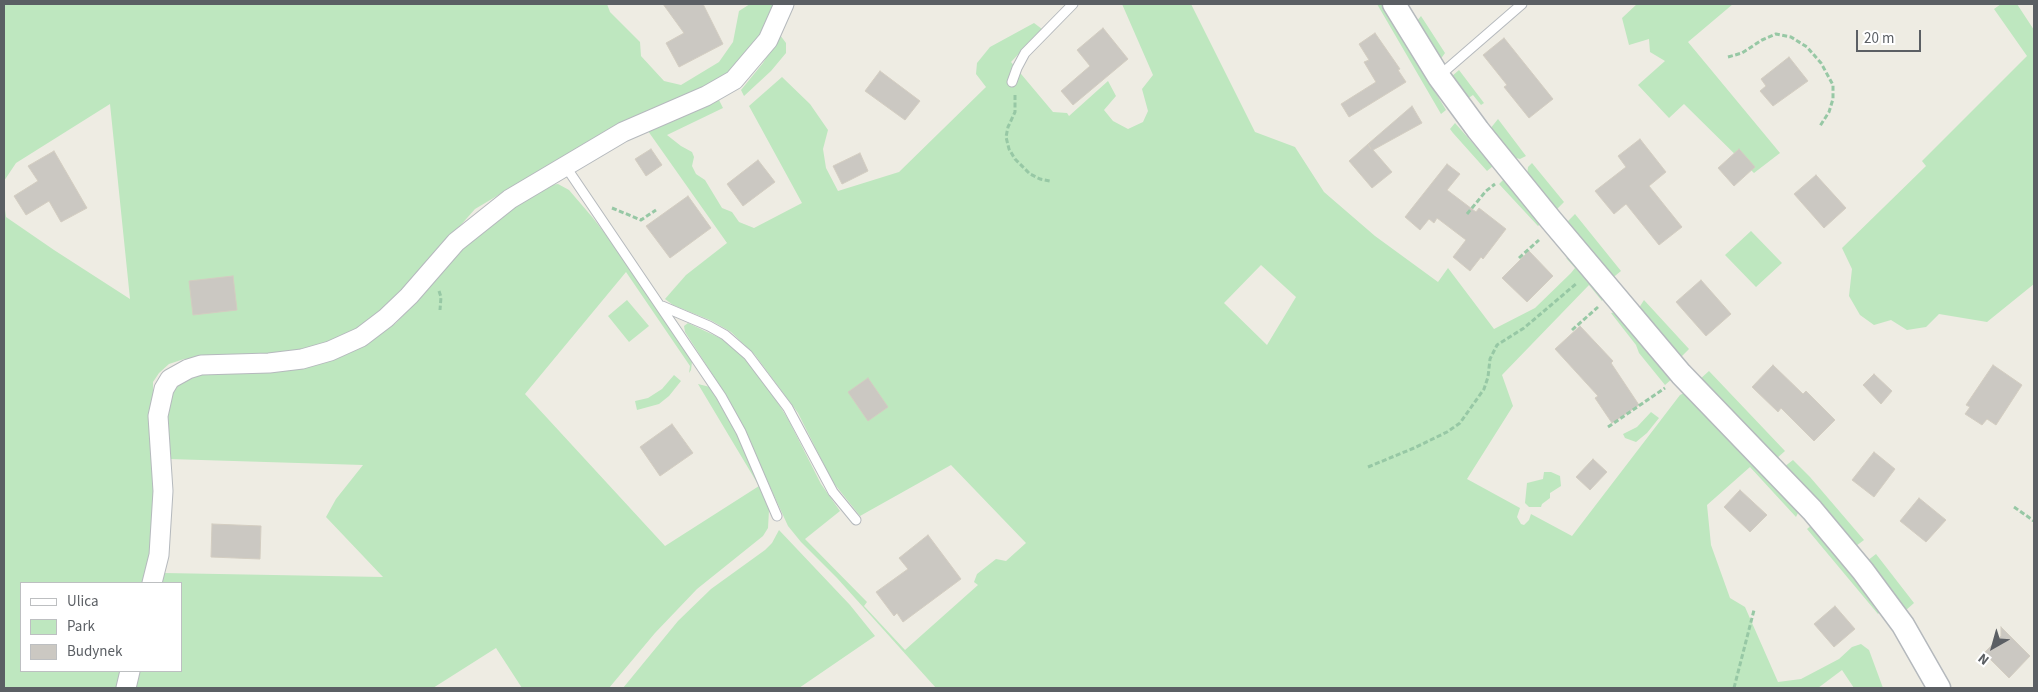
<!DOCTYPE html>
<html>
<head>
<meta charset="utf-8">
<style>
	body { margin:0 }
	#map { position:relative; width:2038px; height:692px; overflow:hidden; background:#eeece3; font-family:"Source Sans 3",sans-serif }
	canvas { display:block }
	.frame { position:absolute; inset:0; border:5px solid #5b5f64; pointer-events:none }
	.legend { position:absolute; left:20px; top:582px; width:162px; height:90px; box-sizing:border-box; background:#fff; border:1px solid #bdbfc1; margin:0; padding:6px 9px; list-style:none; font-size:15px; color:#5b5f64 }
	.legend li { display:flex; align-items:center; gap:10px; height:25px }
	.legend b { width:25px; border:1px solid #bdbfc1 }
	.north { position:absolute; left:1968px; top:622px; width:50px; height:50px; -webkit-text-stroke:4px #fff; paint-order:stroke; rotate:218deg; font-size:14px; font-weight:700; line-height:20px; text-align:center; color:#5b5f64 }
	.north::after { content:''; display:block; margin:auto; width:18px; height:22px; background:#5b5f64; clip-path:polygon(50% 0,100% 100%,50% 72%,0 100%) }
	.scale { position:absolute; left:1856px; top:30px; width:65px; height:22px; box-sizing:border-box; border:2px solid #5b5f64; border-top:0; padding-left:6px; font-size:15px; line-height:18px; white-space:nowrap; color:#5b5f64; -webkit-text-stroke:4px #fff; paint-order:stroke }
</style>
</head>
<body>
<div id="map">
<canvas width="2038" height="692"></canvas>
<div class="frame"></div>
<ul class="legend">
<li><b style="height:6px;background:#fff"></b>Ulica</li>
<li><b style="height:14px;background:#bee7bf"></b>Park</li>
<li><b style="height:14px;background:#cbc8c2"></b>Budynek</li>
</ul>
<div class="north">N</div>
<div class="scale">20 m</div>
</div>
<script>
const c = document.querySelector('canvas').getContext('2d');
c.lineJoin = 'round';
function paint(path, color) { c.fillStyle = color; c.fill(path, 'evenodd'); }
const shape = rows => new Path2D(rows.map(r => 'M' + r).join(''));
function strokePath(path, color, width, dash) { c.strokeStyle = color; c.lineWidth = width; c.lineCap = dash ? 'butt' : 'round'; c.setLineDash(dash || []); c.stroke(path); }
paint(shape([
	[4,4,607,4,610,12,640,42,641,56,664,81,681,85,719,62,733,42,739,11,750,4,776,4,750,53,732,72,559,159,475,209,406,287,370,322,334,341,306,349,276,353,184,359,169,364,159,373,153,382,155,503,147,569,143,583,21,583,21,671,121,671,117,688,4,688,4,202,6,217,54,250,130,299,110,104,16,163,4,181],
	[1122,4,1191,4,1255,132,1295,147,1324,192,1375,236,1438,282,1448,268,1494,329,1535,308,1571,273,1575,268,1566,258,1571,259,1604,298,1602,301,1589,285,1502,375,1513,406,1467,479,1520,508,1517,517,1521,524,1524,525,1529,520,1531,514,1572,536,1680,395,1686,392,1800,509,1796,517,1750,467,1707,505,1711,545,1730,598,1745,607,1778,682,1801,679,1839,659,1852,647,1861,644,1869,650,1883,688,1854,688,1842,670,1818,688,936,688,837,578,801,542,788,526,743,428,729,400,685,332,684,326,688,323,722,339,738,352,754,368,773,395,788,419,821,484,840,511,805,539,867,602,864,606,905,650,978,585,974,582,977,574,996,559,1006,561,1026,543,951,465,860,516,832,481,798,413,755,355,731,332,712,321,673,305,665,299,686,275,727,243,648,131,719,100,723,108,667,135,681,146,692,152,694,157,692,166,696,174,705,180,722,208,732,212,739,222,754,228,802,203,749,106,782,77,810,104,828,130,823,149,826,168,838,191,899,172,986,87,976,74,977,63,990,47,1034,23,1042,29,1011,62,1053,112,1067,113,1069,116,1108,81,1116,96,1104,110,1113,121,1128,129,1143,122,1148,111,1142,89,1153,75],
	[1261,265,1296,297,1267,345,1224,303],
	[1377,4,1382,4,1446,110,1441,114],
	[1637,4,1733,4,1688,42,1780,153,1754,173,1684,104,1669,118,1638,85,1665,61,1650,52,1649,39,1629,45,1622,18],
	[2001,4,2017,4,2034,30,2034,284,1987,322,1939,314,1926,327,1907,330,1891,320,1874,325,1860,315,1849,296,1852,269,1842,248,1926,166,1922,161,2027,56,1994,9],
	[1421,16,1445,53,1440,60,1416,22],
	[780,35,786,43,786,53,771,71,744,96,741,90,763,63],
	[1459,70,1484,103,1481,105,1473,95,1467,99,1451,77],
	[1498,119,1526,156,1520,159,1512,157,1490,129],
	[1455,123,1493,166,1487,171,1453,133,1450,129],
	[1532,163,1564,202,1555,211,1527,176,1528,167],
	[1504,179,1541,223,1538,226,1499,184],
	[558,184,569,190,593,218,631,267,690,356,692,362,691,370,689,373,690,366,626,272,525,394,665,546,759,486,698,384,710,387,738,436,769,510,768,528,763,536,697,589,655,633,609,688,522,688,496,648,433,688,136,688,140,671,181,671,181,583,162,583,164,573,383,577,326,517,336,499,363,465,169,459,165,430,172,390,182,380,195,374,362,346,396,323,423,294,440,270,487,223,550,185],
	[1575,214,1621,271,1610,280,1568,225,1568,221],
	[1751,231,1782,263,1756,287,1725,255],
	[627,300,649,326,629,342,608,316],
	[1644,300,1689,349,1679,359,1637,311],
	[1616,312,1673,378,1665,385,1639,353,1636,345,1611,313],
	[1709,371,1785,451,1776,459,1699,380],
	[674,375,681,381,669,396,659,404,637,410,635,401,648,398,662,389],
	[1651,412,1659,418,1647,433,1636,442,1625,438,1623,434,1637,427],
	[1793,460,1810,477,1864,540,1856,546,1784,467],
	[1544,472,1551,472,1560,476,1561,486,1550,493,1550,498,1542,504,1541,507,1529,507,1525,503,1527,483,1543,479],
	[1813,524,1881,611,1878,614,1807,529],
	[779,530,850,605,875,636,799,688,623,688,678,621,711,589,765,550,772,543],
	[1876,554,1914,603,1905,611,1867,561]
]), '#bee7bf');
const building = shape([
	[663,4,703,4,723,44,679,67,666,43,684,33,663,4],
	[1103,28,1128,59,1073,105,1061,91,1090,66,1077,50,1103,28],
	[1375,33,1400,69,1398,70,1406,82,1349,117,1341,104,1376,82,1364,62,1369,60,1359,44,1375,33],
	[1504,38,1553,99,1529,118,1504,87,1507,85,1483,55,1504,38],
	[1789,57,1808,81,1773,106,1760,91,1766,86,1761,79,1789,57],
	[880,71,920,101,905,120,865,91,880,71],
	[1412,106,1422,123,1373,150,1392,172,1372,188,1349,161,1368,144,1371,149,1368,144,1412,106],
	[1640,139,1666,172,1649,186,1682,227,1659,245,1626,204,1614,214,1595,191,1626,167,1618,156,1640,139],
	[651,149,662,165,646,176,635,159,651,149],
	[1739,149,1755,167,1734,186,1718,168,1739,149],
	[54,151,87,208,61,222,49,201,26,215,14,196,38,181,28,166,54,151],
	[860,153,868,171,842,184,833,166,860,153],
	[758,160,775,182,743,206,727,184,758,160],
	[1447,164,1460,174,1447,190,1476,212,1479,208,1506,229,1483,259,1481,257,1470,271,1453,257,1466,240,1437,218,1434,223,1429,219,1420,230,1405,217,1447,164],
	[1816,175,1846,208,1824,228,1794,194,1816,175],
	[688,196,711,228,670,258,646,226,688,196],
	[1529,251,1553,276,1527,302,1502,278,1529,251],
	[233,276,237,310,193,315,189,281,233,276],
	[1701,280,1731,314,1706,336,1676,302,1701,280],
	[1580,326,1613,361,1611,363,1639,405,1612,423,1595,398,1598,396,1555,349,1580,326],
	[1773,365,1803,394,1806,391,1835,420,1814,441,1781,408,1778,412,1752,387,1773,365],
	[1993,365,2022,385,1996,425,1987,419,1982,425,1965,414,1970,407,1966,405,1993,365],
	[1874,374,1892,391,1881,404,1863,385,1874,374],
	[868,378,888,407,868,421,848,392,868,378],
	[672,424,693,453,660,476,640,447,672,424],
	[1874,452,1895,469,1874,497,1852,480,1874,452],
	[1593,459,1607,472,1590,490,1576,477,1593,459],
	[1740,490,1767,515,1750,532,1724,507,1740,490],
	[1919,498,1946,520,1926,542,1900,521,1919,498],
	[212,524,261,526,260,559,211,557,212,524],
	[928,535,961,579,903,622,897,613,894,616,876,592,908,569,899,558,928,535],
	[1835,606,1855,629,1834,647,1814,624,1835,606],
	[2001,627,2030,656,2009,678,1984,653,2001,636,2001,627]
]);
paint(building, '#cbc8c2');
strokePath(building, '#d3cdc1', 1);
const service = shape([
	[1439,76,1522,4],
	[1012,82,1017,68,1025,53,1073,4],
	[566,167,721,396,741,432,777,516],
	[662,306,709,326,725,335,748,355,788,408,833,492,856,520]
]);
const minor = shape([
	[152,583,159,555,163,491,158,416,164,389,170,379,188,369,201,365,269,363,302,359,330,351,361,337,386,318,409,296,456,242,510,199,623,132,706,96,734,80,768,40,784,4],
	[126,688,130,671]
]);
const tertiary = shape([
	[1394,4,1439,77,1478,130,1551,220,1681,374,1812,510,1863,571,1903,625,1939,688]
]);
strokePath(service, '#b5b9bd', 11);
strokePath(minor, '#b5b9bd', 21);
strokePath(tertiary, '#b5b9bd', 25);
strokePath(shape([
	[1728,57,1742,53,1762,40,1776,34,1791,37,1807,47,1821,63,1833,85,1833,99,1829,112,1820,126],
	[1015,95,1015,112,1008,127,1006,137,1009,149,1015,159,1030,174,1040,179,1050,181],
	[612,208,641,220,656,210],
	[1467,214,1486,191,1495,184],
	[1519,258,1539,240],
	[439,291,441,297,440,310],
	[1572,330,1598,307],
	[1608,427,1665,388],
	[1368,467,1414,448,1447,432,1460,423,1484,389,1488,377,1490,359,1497,345,1524,328,1577,283],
	[2014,507,2034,521],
	[1734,688,1754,610]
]), '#97c8a5', 3, [5, 2.5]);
strokePath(service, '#fff', 9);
strokePath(minor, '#fff', 19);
strokePath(tertiary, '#fff', 22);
</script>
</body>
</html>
